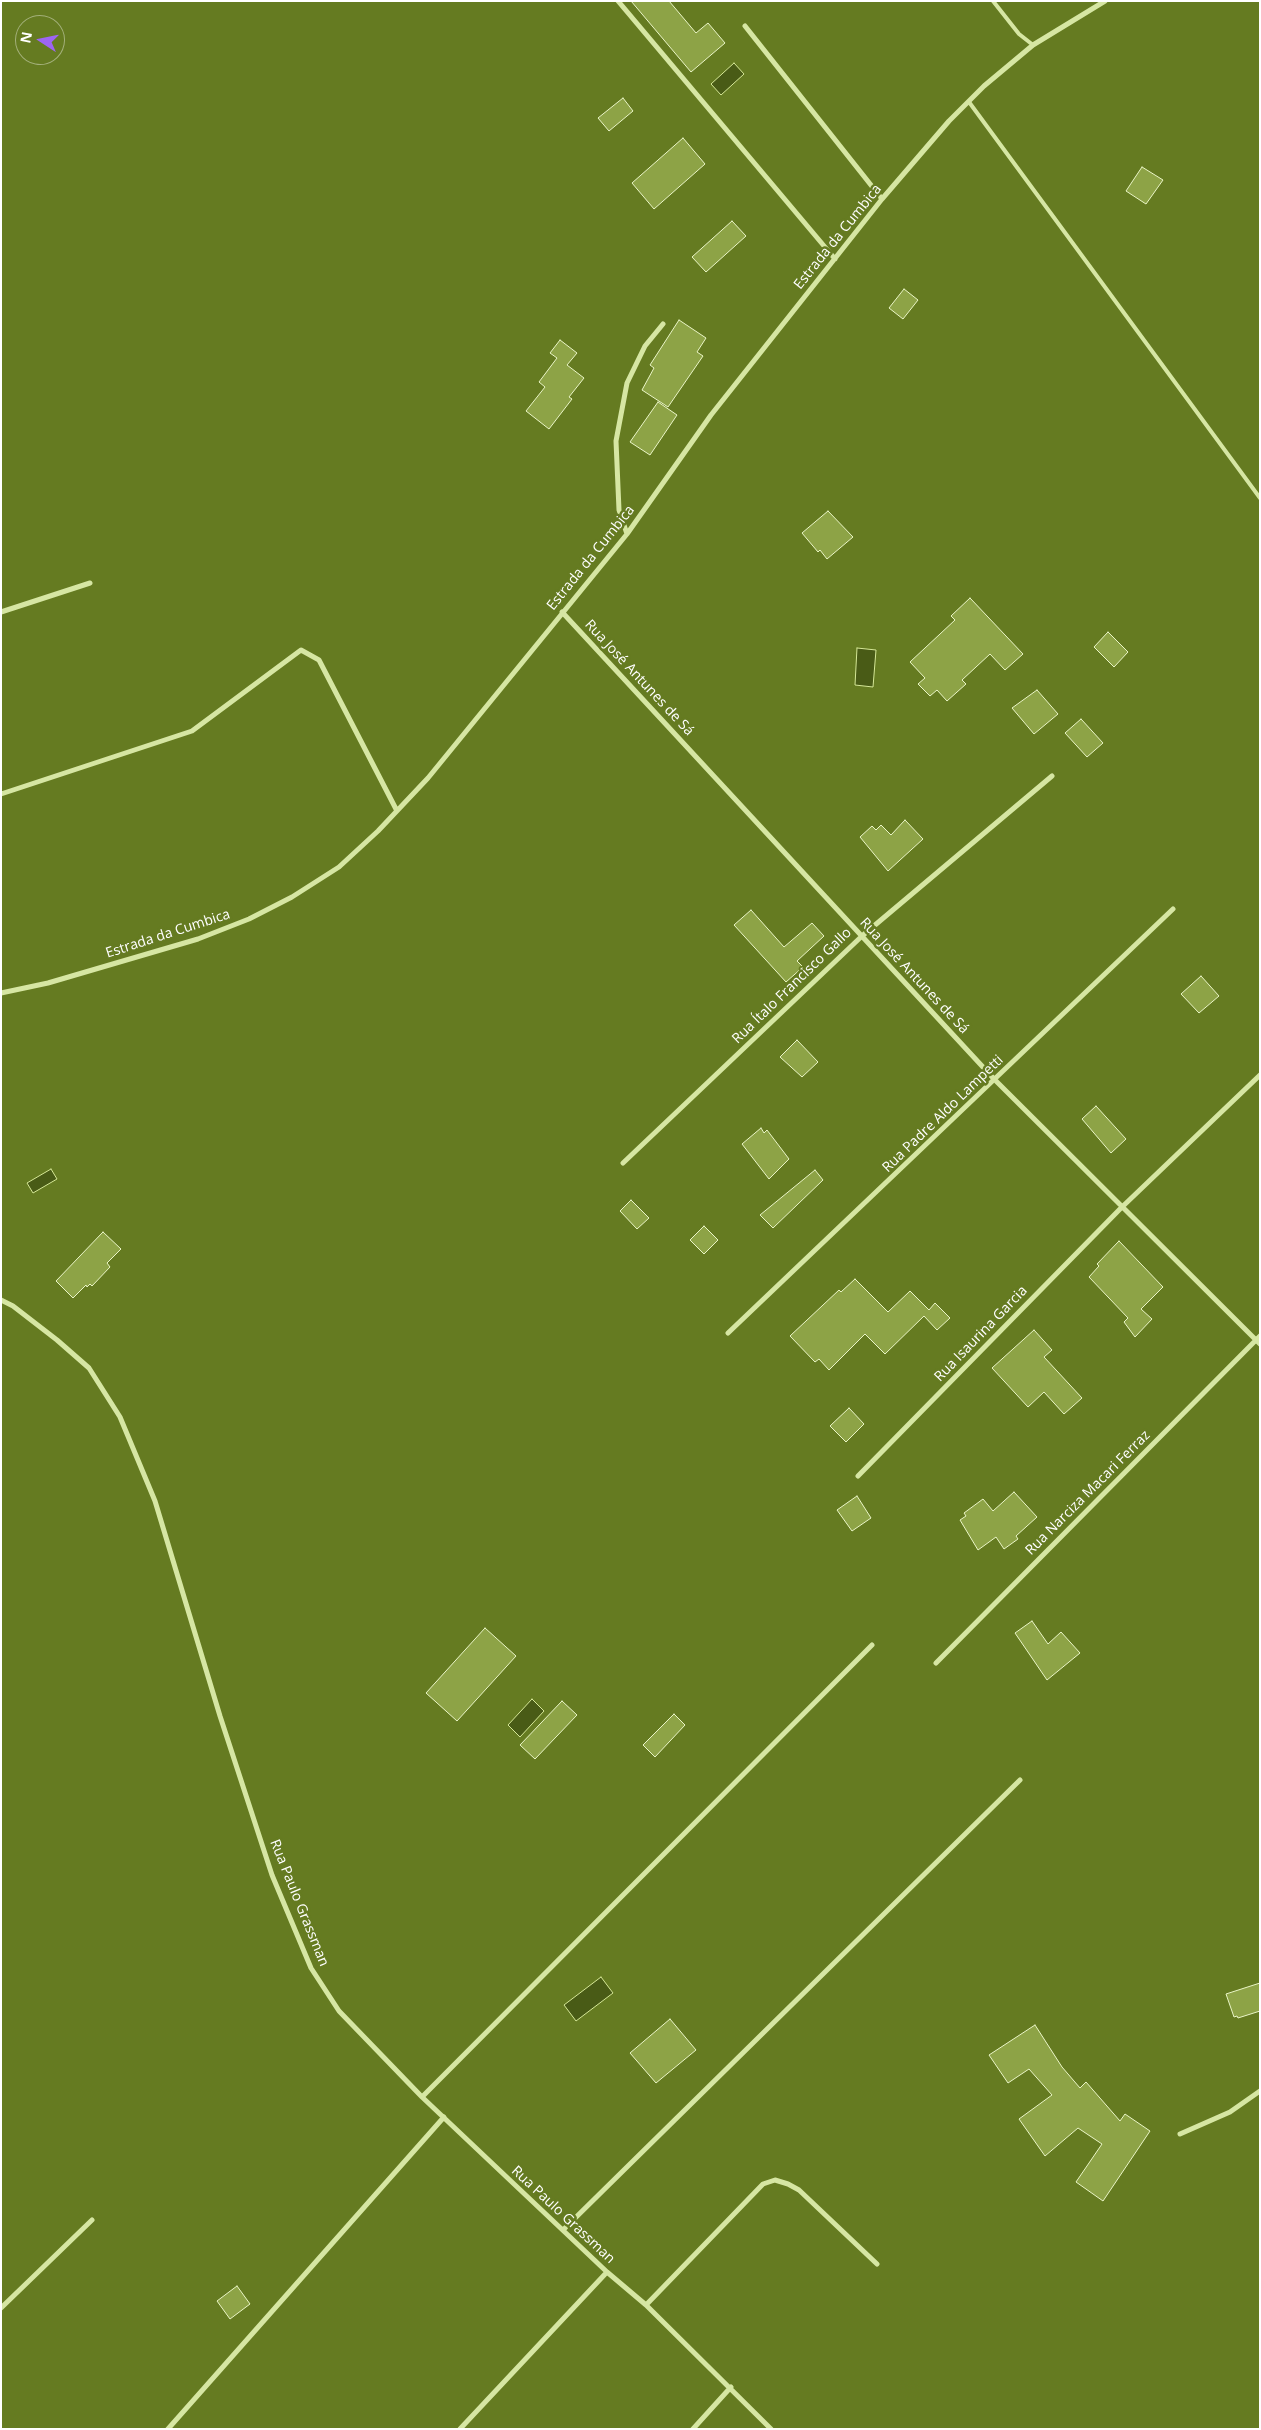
<!DOCTYPE html>
<html>
<head>
<meta charset="utf-8">
<style>
	body { margin:0 }
	#map { position:relative; width:1261px; height:2430px; overflow:hidden; background:#657b21; font-family:"Open Sans",sans-serif }
	canvas { display:block }
	.frame { position:absolute; inset:0; border:2px solid #fff; pointer-events:none }
	.north { position:absolute; left:15px; top:15px; width:50px; height:50px; box-sizing:border-box; background:#657b21; border:1px solid #a3b07a; border-radius:50%; rotate:281deg; font-size:14px; font-weight:700; line-height:20px; text-align:center; color:#fff }
	.north::after { content:''; display:block; margin:auto; width:18px; height:22px; background:#9d65f2; clip-path:polygon(50% 0,100% 100%,50% 72%,0 100%) }
</style>
</head>
<body>
<div id="map">
<canvas width="1261" height="2430"></canvas>
<div class="frame"></div>
<div class="north">N</div>
</div>
<script>
const c = document.querySelector('canvas').getContext('2d');
c.lineJoin = 'round';
function paint(path, color) { c.fillStyle = color; c.fill(path, 'evenodd'); }
const shape = rows => new Path2D(rows.map(r => 'M' + r).join(''));
function strokePath(path, color, width, dash) { c.strokeStyle = color; c.lineWidth = width; c.lineCap = dash ? 'butt' : 'round'; c.setLineDash(dash || []); c.stroke(path); }
function write(font, color, halo, rows, align = 'center') {
  c.font = font + ' "Open Sans",sans-serif'; c.lineWidth = 5; c.setLineDash([]); c.textBaseline = 'middle'; c.strokeStyle = halo; c.fillStyle = color; for (const [text, x, y, turn = 0] of rows) {
    c.save(); c.translate(x, y); c.rotate((+turn || 0) * Math.PI / 180); c.textAlign = isNaN(turn) ? turn : align; if (halo) c.strokeText(text, 0, 0); c.fillText(text, 0, 0); c.restore();
  }
}
const water = shape([
	[734,63,744,74,721,95,711,84,734,63],
	[857,648,876,650,873,687,855,685,857,648],
	[51,1169,57,1179,33,1193,27,1183,51,1169],
	[532,1699,544,1711,520,1737,508,1725,532,1699],
	[601,1977,613,1993,576,2021,564,2005,601,1977]
]);
paint(water, '#495b16');
strokePath(water, '#d5e797', 1);
const building = shape([
	[631,1,669,1,696,33,708,23,725,43,691,72,631,1],
	[623,98,633,111,609,131,598,118,623,98],
	[683,138,705,164,654,209,632,183,683,138],
	[1142,167,1163,180,1146,204,1126,191,1142,167],
	[732,221,746,236,706,272,692,257,732,221],
	[904,289,918,300,903,319,889,308,904,289],
	[679,320,706,338,697,352,703,356,668,407,642,390,654,368,650,365,679,320],
	[560,340,577,353,567,365,584,378,569,397,572,399,549,429,526,411,545,387,539,382,557,358,550,353,560,340],
	[658,402,677,415,650,455,630,442,658,402],
	[828,511,853,537,827,559,820,550,818,552,802,533,828,511],
	[970,598,1023,654,1005,670,990,654,962,680,966,684,947,701,937,690,930,696,918,684,925,678,910,662,955,620,951,616,970,598],
	[1108,632,1128,652,1114,667,1094,647,1108,632],
	[1037,690,1058,714,1034,734,1012,708,1037,690],
	[1081,719,1103,743,1087,757,1065,733,1081,719],
	[905,820,923,839,888,871,860,837,872,826,876,830,881,825,891,835,905,820],
	[751,910,784,947,812,923,824,936,797,961,803,967,786,982,734,925,751,910],
	[1201,976,1219,996,1199,1013,1181,994,1201,976],
	[797,1040,818,1062,802,1077,780,1057,797,1040],
	[1096,1106,1126,1139,1111,1153,1082,1119,1096,1106],
	[761,1128,764,1133,767,1130,789,1159,769,1179,742,1144,761,1128],
	[815,1170,823,1180,773,1228,760,1215,815,1170],
	[631,1200,649,1218,637,1229,620,1211,631,1200],
	[704,1226,718,1240,704,1254,690,1240,704,1226],
	[103,1232,121,1249,107,1263,110,1267,92,1286,90,1284,87,1287,86,1285,73,1298,56,1281,103,1232],
	[1119,1241,1163,1287,1141,1309,1152,1319,1135,1337,1124,1322,1128,1318,1089,1277,1099,1266,1097,1264,1119,1241],
	[855,1279,888,1312,910,1291,929,1310,935,1303,950,1318,937,1330,924,1316,885,1354,865,1334,829,1370,819,1359,815,1362,790,1336,839,1290,841,1292,855,1279],
	[1034,1330,1052,1350,1044,1357,1082,1398,1064,1414,1044,1392,1028,1407,992,1368,1034,1330],
	[849,1408,864,1424,846,1442,830,1426,849,1408],
	[1014,1492,1037,1517,1016,1536,1018,1539,1004,1549,996,1537,978,1550,960,1520,966,1516,964,1513,983,1499,993,1511,1014,1492],
	[857,1496,871,1518,852,1531,837,1510,857,1496],
	[1032,1621,1048,1644,1061,1632,1080,1653,1047,1680,1015,1633,1032,1621],
	[485,1628,516,1656,457,1721,426,1693,485,1628],
	[562,1701,577,1715,535,1759,520,1745,562,1701],
	[674,1714,685,1725,655,1757,643,1745,674,1714],
	[1260,1983,1260,2011,1238,2018,1237,2016,1234,2017,1226,1994,1260,1983],
	[670,2019,696,2050,656,2083,630,2053,670,2019],
	[1035,2025,1062,2067,1080,2088,1086,2082,1120,2121,1125,2114,1150,2131,1103,2201,1076,2182,1102,2144,1078,2128,1045,2156,1019,2119,1052,2095,1029,2069,1008,2083,989,2055,1035,2025],
	[237,2286,250,2304,230,2319,217,2301,237,2286]
]);
paint(building, '#8da346');
strokePath(building, '#eaf5c7', 1);
strokePath(shape([
	[993,1,1019,34,1033,45],
	[969,102,1260,498]
]), '#d6e6a3', 4);
strokePath(shape([
	[618,1,835,259],
	[745,26,882,199],
	[627,534,619,510,616,441,627,383,645,346,663,324],
	[1,612,90,583],
	[562,612,994,1079,1260,1344],
	[1,794,192,731,301,650,319,660,397,811],
	[1,993,48,983,198,939,249,919,292,897,339,867,378,831,428,778,627,534,711,415,882,199,949,121,984,86,1033,45,1105,1],
	[623,1163,862,936,1052,776],
	[1,1300,13,1306,57,1340,89,1368,120,1417,155,1501,220,1716,272,1875,311,1968,339,2011,422,2097,607,2272,646,2305,771,2429],
	[728,1333,1173,909],
	[858,1476,1121,1208,1260,1075],
	[936,1663,1260,1336],
	[422,2097,872,1645],
	[1180,2134,1230,2112,1260,2091],
	[563,2230,1020,1780],
	[646,2305,763,2184,775,2180,788,2184,799,2190,877,2264],
	[1,2308,92,2220],
	[168,2429,444,2117],
	[460,2429,607,2272],
	[693,2429,731,2387]
]), '#d6e6a3', 5);
write('14px', '#fff', '#657b21', [
	["Estrada da Cumbica",838,237,-51],
	["Estrada da Cumbica",591,558,-51],
	["Rua José Antunes de Sá",639,678,47],
	["Estrada da Cumbica",168,934,-18],
	["Rua José Antunes de Sá",914,976,47],
	["Rua Ítalo Francisco Gallo",792,986,-44],
	["Rua Padre Aldo Lampetti",943,1114,-44],
	["Rua Isaurina Garcia",981,1334,-46],
	["Rua Narciza Macari Ferraz",1088,1493,-45],
	["Rua Paulo Grassman",299,1903,68],
	["Rua Paulo Grassman",563,2215,43]
]);
</script>
</body>
</html>
